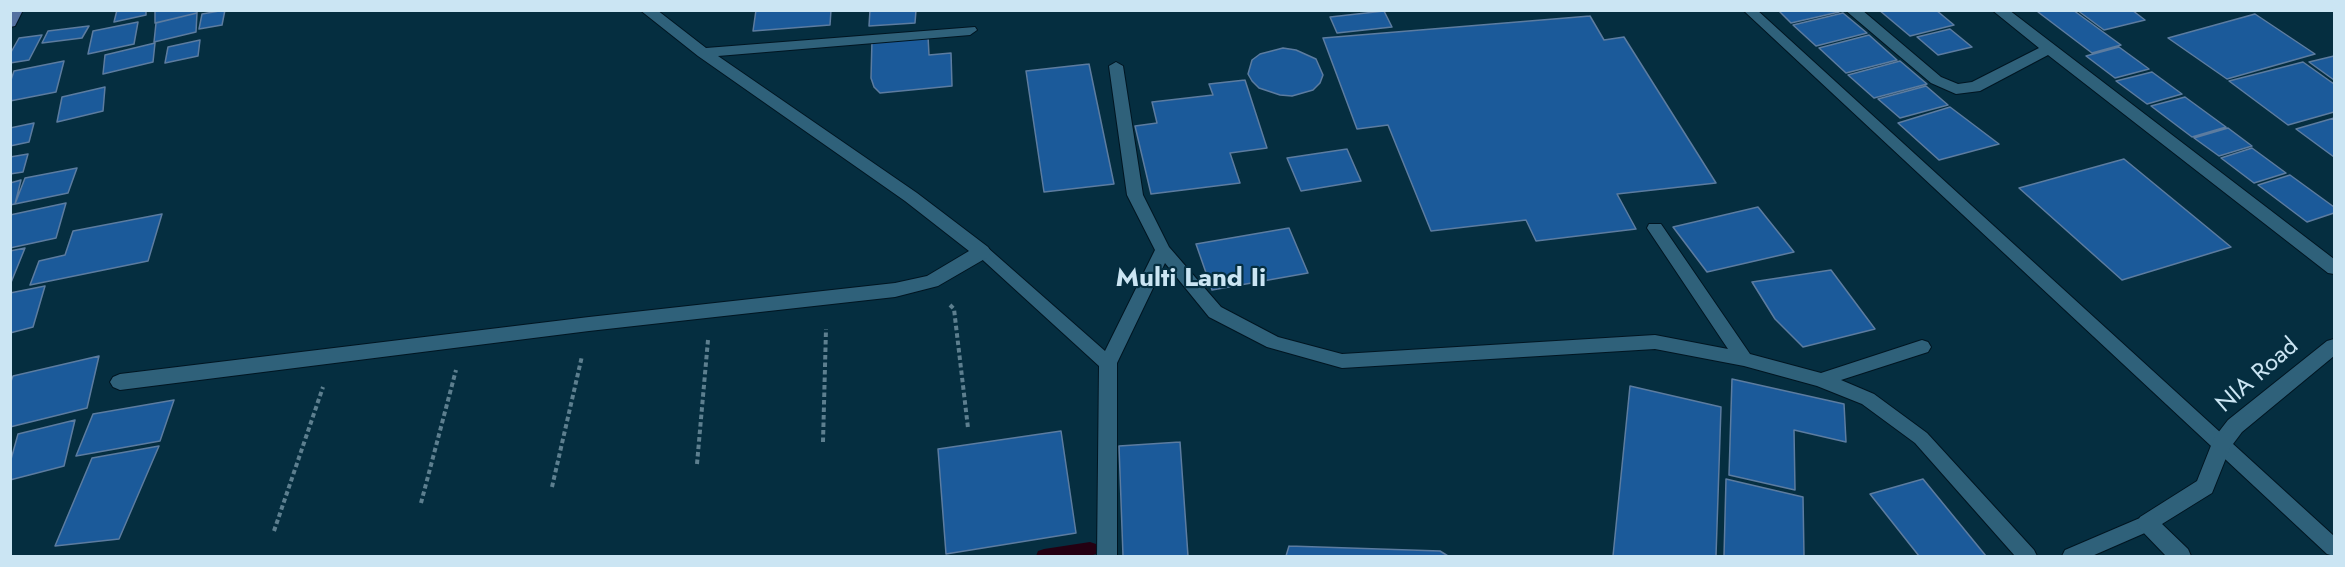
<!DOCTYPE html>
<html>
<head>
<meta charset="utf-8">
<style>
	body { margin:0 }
	#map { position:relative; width:2345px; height:567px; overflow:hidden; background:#052e40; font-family:Jost,sans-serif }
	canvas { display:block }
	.frame { position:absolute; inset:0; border:12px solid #cbe5f3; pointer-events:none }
</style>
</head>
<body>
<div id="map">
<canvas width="2345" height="567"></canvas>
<div class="frame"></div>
</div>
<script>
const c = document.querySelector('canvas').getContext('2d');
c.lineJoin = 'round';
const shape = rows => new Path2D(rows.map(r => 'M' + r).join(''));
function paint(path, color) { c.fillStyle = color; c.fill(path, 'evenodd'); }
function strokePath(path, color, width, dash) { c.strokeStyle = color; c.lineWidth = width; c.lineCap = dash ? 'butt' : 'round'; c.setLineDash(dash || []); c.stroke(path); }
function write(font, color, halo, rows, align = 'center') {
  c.font = font + ' Jost,sans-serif'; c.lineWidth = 4.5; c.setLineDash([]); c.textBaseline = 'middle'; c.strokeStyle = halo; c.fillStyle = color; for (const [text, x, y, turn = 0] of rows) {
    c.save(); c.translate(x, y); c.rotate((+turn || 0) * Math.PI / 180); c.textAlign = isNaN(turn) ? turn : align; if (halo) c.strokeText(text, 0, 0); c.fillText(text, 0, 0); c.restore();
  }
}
paint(shape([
	[1090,542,1096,544,1098,549,1096,554,1090,556,1036,556,1038,551,1044,549,1090,542]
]), '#240012');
const building = shape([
	[117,10,146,10,146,15,114,22,117,10],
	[197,10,197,13,155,23,155,11,197,10],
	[225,10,222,25,199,29,202,14,225,10],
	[756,10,831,10,830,25,753,31,756,10],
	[870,10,916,10,915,23,869,26,870,10],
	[1778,10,1837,10,1839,12,1791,23,1778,10],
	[1879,10,1936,10,1954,25,1910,36,1879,10],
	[2045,10,2073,10,2121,45,2092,53,2038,12,2045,10],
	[2077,10,2132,10,2145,20,2104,30,2077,10],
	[1384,11,1392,27,1337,33,1330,17,1384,11],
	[197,13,196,32,154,42,156,23,197,13],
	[1843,13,1867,33,1816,46,1793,25,1843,13],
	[2255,14,2315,54,2227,79,2168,38,2255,14],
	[1590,16,1604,40,1624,37,1716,183,1617,194,1636,229,1536,241,1526,220,1431,231,1388,125,1357,129,1323,38,1590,16],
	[138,22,134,44,88,54,93,31,138,22],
	[89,26,82,38,42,43,48,31,89,26],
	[1950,29,1972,47,1938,55,1917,37,1950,29],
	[42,35,29,60,10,63,10,54,19,38,42,35],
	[1869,35,1897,60,1846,73,1819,48,1869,35],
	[928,36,929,55,951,53,952,86,880,93,874,87,871,78,872,40,928,36],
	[200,40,198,56,165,63,168,47,200,40],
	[155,43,153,62,103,74,105,55,155,43],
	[2119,47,2149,69,2115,78,2086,56,2119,47],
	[1283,48,1296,50,1316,59,1323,75,1320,83,1313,90,1292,96,1280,95,1259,88,1252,81,1248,74,1252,60,1260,54,1283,48],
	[2334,56,2334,80,2309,62,2334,56],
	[64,61,56,92,10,101,10,83,14,71,64,61],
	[1900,61,1927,84,1874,98,1848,75,1900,61],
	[2303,62,2334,84,2334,112,2288,125,2229,81,2303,62],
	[1089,64,1114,184,1044,192,1026,71,1089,64],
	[2152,72,2182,94,2147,104,2116,81,2152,72],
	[1245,80,1267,148,1230,153,1240,183,1151,194,1135,126,1157,123,1152,102,1213,95,1209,84,1245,80],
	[1926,86,1948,105,1900,118,1878,99,1926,86],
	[105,87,103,111,57,122,62,97,105,87],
	[2185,97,2226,127,2192,137,2151,106,2185,97],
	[1950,107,1999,144,1939,160,1898,123,1950,107],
	[2334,118,2334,157,2296,129,2334,118],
	[34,123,29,142,10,146,10,128,34,123],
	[2228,128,2252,146,2219,156,2194,138,2228,128],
	[2252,148,2286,173,2254,183,2221,158,2252,148],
	[1347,149,1361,181,1301,191,1287,158,1347,149],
	[28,154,23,172,10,174,10,157,28,154],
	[2124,159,2231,247,2122,280,2019,188,2124,159],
	[77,168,68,193,15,204,25,178,77,168],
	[2290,175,2334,207,2334,213,2307,222,2258,185,2290,175],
	[21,180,15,204,10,205,10,183,21,180],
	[66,203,56,238,10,248,10,215,66,203],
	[1758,207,1794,252,1707,272,1673,227,1758,207],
	[162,214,148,261,30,285,39,261,65,255,73,231,162,214],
	[1289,228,1308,273,1212,290,1196,244,1289,228],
	[25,248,10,285,10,251,25,248],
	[1831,270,1875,329,1803,347,1775,319,1752,282,1831,270],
	[45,286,33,327,10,333,10,293,45,286],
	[99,356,87,408,10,427,10,384,13,376,99,356],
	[1732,379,1844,404,1846,442,1794,430,1795,490,1729,475,1732,379],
	[1630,386,1721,407,1716,556,1613,556,1630,386],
	[174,400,160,441,76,456,93,414,174,400],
	[75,420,64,466,10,480,10,463,18,434,75,420],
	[1061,431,1076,533,946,554,938,449,1061,431],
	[1180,442,1188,556,1123,556,1119,446,1180,442],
	[159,446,119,539,55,546,92,458,159,446],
	[1726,479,1803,497,1804,556,1724,556,1726,479],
	[1923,479,1986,556,1919,556,1870,494,1923,479],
	[1289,546,1440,551,1448,556,1286,556,1289,546]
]);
paint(building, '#1b5a9a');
strokePath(building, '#5c7ca0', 1.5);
const lane = shape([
	[1743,10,1757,10,2334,536,2334,556,2327,554,1743,10],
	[1116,62,1123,66,1143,195,1169,247,1221,307,1278,337,1342,354,1655,335,1728,349,1647,228,1649,224,1661,224,1750,354,1821,373,1922,340,1928,342,1931,347,1928,352,1841,380,1874,394,1927,433,2034,550,2037,556,2015,556,1915,443,1862,404,1817,386,1744,366,1655,349,1342,368,1267,347,1209,317,1165,263,1117,363,1117,556,1097,556,1099,366,974,252,976,248,988,248,1105,351,1155,250,1127,195,1109,66,1116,62],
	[2147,515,2154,517,2157,523,2154,529,2092,556,2062,556,2065,550,2147,515]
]);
const street = shape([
	[640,10,657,10,706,48,975,27,977,30,970,35,718,56,917,193,988,247,991,252,988,257,938,286,895,297,589,331,120,390,113,387,110,382,113,377,120,374,589,317,895,283,927,276,969,251,905,201,698,56,640,10],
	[1845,10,1862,10,1941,77,1958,84,1972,82,2039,48,1992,10,2009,10,2334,259,2334,274,2328,273,2048,55,1980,91,1956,94,1931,83,1845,10],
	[2334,339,2334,356,2242,432,2230,448,2212,493,2162,524,2188,549,2191,556,2166,556,2140,529,2137,523,2140,517,2197,481,2214,438,2228,420,2327,341,2334,339]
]);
const secondary = shape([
	[10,10,23,10,15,26,10,27,10,10]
]);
strokePath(lane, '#001521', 2);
strokePath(street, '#001521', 2);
strokePath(secondary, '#001521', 2);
strokePath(shape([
	[950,305,954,309,968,428],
	[823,442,826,329],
	[697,464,708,340],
	[552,487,582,356],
	[421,503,456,370],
	[274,531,323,387]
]), '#5d7f8f', 4, [4.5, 3]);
paint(lane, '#2f617a');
paint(street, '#2f617a');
paint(secondary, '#5470a0');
write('24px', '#cbe5f3', '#052e40', [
	["NIA Road",2258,376,-41]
]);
write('bold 26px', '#cbe5f3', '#052e40', [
	["Multi Land Ii",1191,280]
]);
</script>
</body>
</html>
